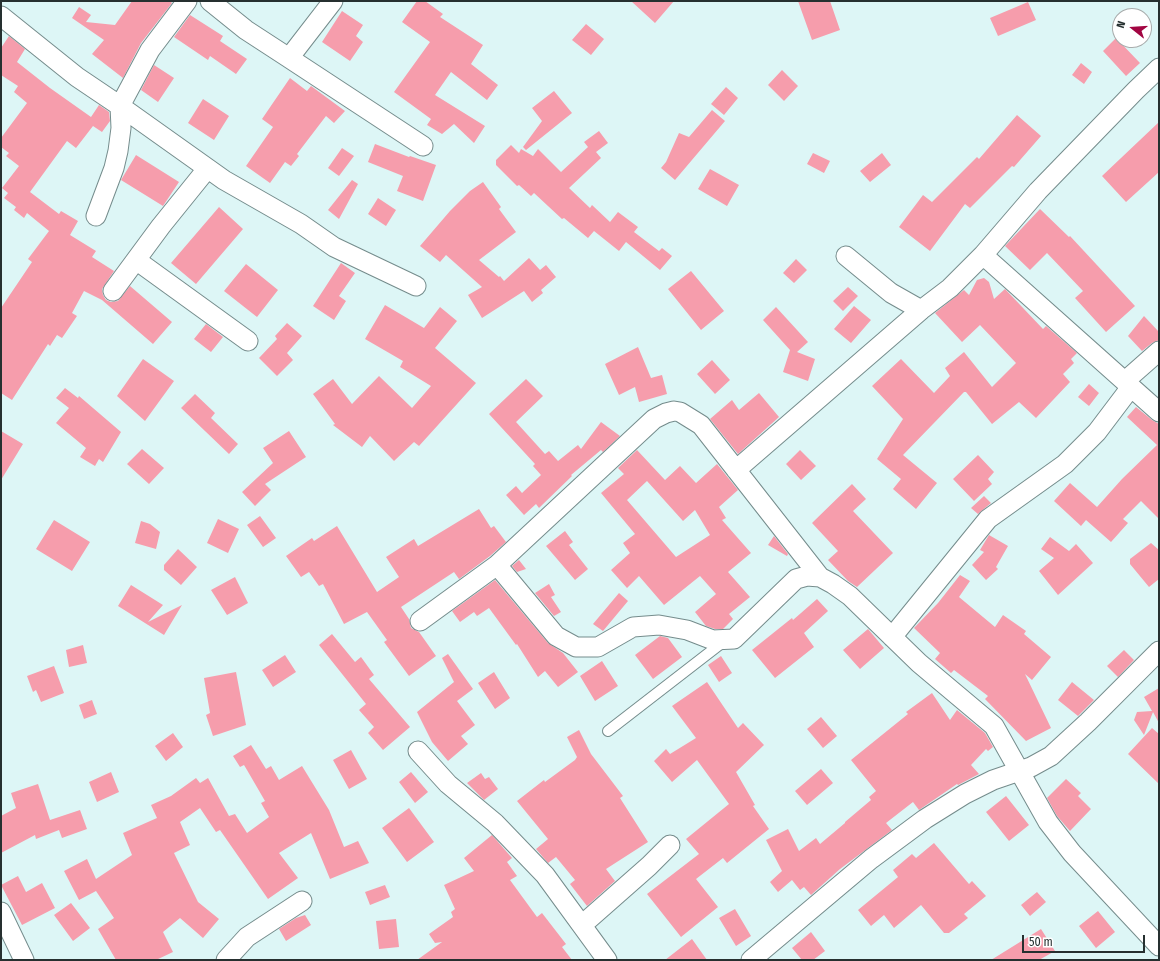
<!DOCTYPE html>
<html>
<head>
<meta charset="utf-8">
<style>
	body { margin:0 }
	#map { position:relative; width:1160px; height:961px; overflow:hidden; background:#ddf6f6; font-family:"Fira Sans Condensed",sans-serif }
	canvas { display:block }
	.frame { position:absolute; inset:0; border:2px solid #263030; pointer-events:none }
	.north { position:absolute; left:1112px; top:8px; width:40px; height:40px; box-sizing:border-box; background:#fff; border:1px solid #a8acac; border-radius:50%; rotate:287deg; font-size:11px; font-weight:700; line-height:16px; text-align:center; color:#263030 }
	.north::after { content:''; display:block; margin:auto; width:14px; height:18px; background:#a20542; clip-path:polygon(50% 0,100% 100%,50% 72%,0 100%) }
	.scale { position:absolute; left:1022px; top:935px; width:123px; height:18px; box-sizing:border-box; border:2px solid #263030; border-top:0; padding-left:5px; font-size:12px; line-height:14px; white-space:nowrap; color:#263030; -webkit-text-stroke:3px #fff; paint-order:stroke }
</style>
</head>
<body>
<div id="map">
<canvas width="1160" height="961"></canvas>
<div class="frame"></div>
<div class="north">N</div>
<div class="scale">50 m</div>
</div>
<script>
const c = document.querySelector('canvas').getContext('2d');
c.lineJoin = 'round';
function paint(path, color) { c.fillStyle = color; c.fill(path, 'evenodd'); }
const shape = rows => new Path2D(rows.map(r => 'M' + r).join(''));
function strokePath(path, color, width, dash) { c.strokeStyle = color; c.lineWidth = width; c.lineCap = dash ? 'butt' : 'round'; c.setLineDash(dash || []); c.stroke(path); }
paint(shape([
	[132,1,170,1,172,3,141,43,123,78,92,54,104,40,72,18,79,7,91,15,86,22,115,25],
	[417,1,425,1,443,14,440,17,483,45,471,64,498,85,487,100,451,72,435,95,485,126,474,143,454,124,442,134,427,125,431,119,394,92,430,42,402,22],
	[631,1,674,1,655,23],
	[798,1,830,1,840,30,812,40],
	[1028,2,1036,20,998,36,990,18],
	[342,11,363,25,356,36,363,42,350,61,322,42],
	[190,15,223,36,220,41,247,59,236,74,210,56,208,60,174,37],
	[586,24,604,39,591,55,572,40],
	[9,36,25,49,17,62,50,88,91,117,99,105,109,112,110,121,102,132,93,126,76,148,67,141,30,192,59,214,61,211,78,221,70,235,96,251,92,257,114,271,102,289,103,295,106,300,111,302,118,301,130,286,172,322,153,344,102,300,84,291,72,313,77,316,62,338,57,335,50,346,48,344,12,400,1,393,1,308,32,262,28,259,49,231,27,213,24,218,14,210,16,207,4,198,8,193,2,188,19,166,6,156,9,153,1,147,1,138,27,103,14,92,18,86,1,75,1,48],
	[1116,38,1140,63,1126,76,1103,51],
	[1081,63,1092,72,1084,84,1072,75],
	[154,65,174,78,158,102,141,90],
	[782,70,798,86,784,101,768,85],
	[290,78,307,91,311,86,345,111,334,123,326,116,297,154,299,156,291,166,285,162,270,183,246,166,273,127,262,119],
	[726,87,738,98,724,115,711,104],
	[554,91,572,113,526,150,523,147,542,121,532,108],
	[203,99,229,116,214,140,188,123],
	[712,110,725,121,675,180,661,168,666,162,679,133,689,137],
	[1017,115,1041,136,1014,167,1012,166,970,208,965,204,930,251,899,227,923,195,932,202,977,157,979,159],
	[1159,122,1159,172,1126,202,1102,176],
	[599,131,608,143,596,152,601,158,569,188,590,208,592,205,610,222,618,212,638,227,634,232,659,251,662,248,672,256,660,270,626,242,619,251,594,231,588,238,564,218,562,219,534,193,531,196,519,185,517,186,496,165,496,160,511,145,519,153,521,149,533,156,538,149,561,172,588,147,584,142],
	[375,144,409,157,410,156,436,165,423,201,397,191,403,176,368,162],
	[342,148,354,156,339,176,328,168],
	[813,153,830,161,824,173,807,164],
	[882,153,891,165,870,182,860,171],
	[136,155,179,182,163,206,121,180],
	[710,169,739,185,727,206,698,189],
	[352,180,358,184,339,219,328,210],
	[483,182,501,207,499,209,516,232,479,260,499,277,500,276,504,281,529,258,540,270,546,265,556,277,541,290,543,293,532,302,524,291,482,318,468,295,482,287,446,255,440,262,420,246,450,211,470,191],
	[378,198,396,210,386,226,368,214],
	[219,207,243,229,196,284,171,263],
	[1040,209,1069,237,1070,236,1135,306,1106,332,1075,298,1083,291,1047,253,1030,270,1005,246],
	[796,259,807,270,794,283,783,273],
	[341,263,355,273,339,296,346,301,334,320,313,306],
	[246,264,278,290,257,317,224,291],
	[691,271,724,311,701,330,668,289],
	[984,278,989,282,994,299,1005,289,1043,329,1046,326,1077,353,1071,359,1074,363,1063,374,1070,382,1036,418,1019,402,992,424,966,392,964,392,903,455,937,483,916,509,893,489,901,479,877,459,903,419,872,386,901,359,934,393,950,376,945,368,964,352,992,387,1016,363,980,325,962,342,935,313,964,290,969,295,977,280],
	[848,287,858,296,843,311,833,301],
	[385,305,424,328,440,307,457,321,435,348,476,383,419,446,414,442,394,461,370,436,362,447,333,425,335,424,313,394,333,379,352,404,379,376,412,408,431,386,400,367,403,361,365,339],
	[854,306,871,320,851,343,834,329],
	[776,307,808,342,797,352,815,359,808,381,783,372,790,350,763,320],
	[1144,316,1159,332,1159,340,1152,343,1142,351,1128,336],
	[287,323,302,336,287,353,293,360,277,376,259,358,277,339,275,336],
	[206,324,223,337,211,352,194,339],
	[638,347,651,378,662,375,667,394,639,402,635,387,619,395,605,364],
	[143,359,174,381,145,421,117,396],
	[712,360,730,380,715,394,697,374],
	[526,379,543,396,516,422,545,454,549,451,558,461,578,445,581,449,601,422,620,436,603,452,601,450,571,475,572,476,539,508,536,504,524,515,506,495,516,486,522,493,541,475,533,466,535,464,489,414],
	[1089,384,1099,393,1089,406,1078,397],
	[65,388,78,398,79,396,121,432,103,462,99,459,95,466,80,457,86,448,56,423,69,408,56,398],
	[759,393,779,417,738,454,710,419,732,400,739,410],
	[195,394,215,413,211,418,238,444,229,454,181,408],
	[1136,407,1152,420,1159,424,1159,519,1141,501,1123,519,1128,523,1111,542,1086,520,1081,526,1054,501,1070,483,1097,507,1122,479,1157,445,1127,417],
	[1,431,23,444,1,480],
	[289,431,306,457,265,484,271,490,255,506,242,492,273,463,263,448],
	[142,449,164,468,149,484,127,464],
	[637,450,665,480,680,466,696,483,717,464,738,490,719,507,726,518,722,520,751,553,728,572,750,597,729,614,733,619,723,629,715,629,706,626,695,612,716,594,700,576,664,605,639,576,627,588,611,570,630,553,623,543,635,534,601,493,624,474,618,468],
	[647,481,683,521,695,510,710,535,676,557,627,500],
	[800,450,816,466,801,480,786,464],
	[978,455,994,472,988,479,992,484,974,501,953,479],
	[852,484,866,499,853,511,893,553,857,587,848,581,828,560,838,551,812,523],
	[984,496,991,503,978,514,971,508],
	[479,509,491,528,494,526,506,542,490,556,459,579,454,572,401,607,409,619,411,628,419,632,436,656,409,676,384,642,387,640,367,612,344,624,323,584,319,586,309,572,301,577,286,556,312,538,314,541,337,526,377,592,399,577,386,557,414,539,418,546],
	[260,516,276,538,263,547,247,525],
	[218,519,239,529,228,553,207,543],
	[54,520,90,542,72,571,36,549],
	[141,521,150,524,160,532,156,549,135,543],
	[565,531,573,542,569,545,588,569,575,580,546,546],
	[989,535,1008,546,996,567,998,569,986,580,972,565,984,552,980,550],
	[774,536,788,554,787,556,768,545],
	[1050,537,1069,551,1076,544,1093,563,1058,595,1039,571,1054,558,1041,549],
	[1151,543,1159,550,1159,579,1149,587,1130,564,1130,559],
	[178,549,197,567,181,585,164,570,164,565],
	[519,560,526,569,517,572,512,566],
	[960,575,970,581,959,597,995,627,1003,615,1026,631,1024,634,1051,657,1032,680,1025,674,1051,728,1026,741,985,699,988,696,954,670,951,673,935,659,940,653,914,628,938,603],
	[235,577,248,603,227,615,211,590],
	[495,580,548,643,563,653,578,672,558,687,545,671,538,677,517,644,516,645,489,608,477,616,474,612,460,622,452,611],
	[549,584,555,595,551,597,561,612,554,616,535,593],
	[131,585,163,605,148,622,182,605,164,635,118,606],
	[619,593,628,601,603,631,593,624],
	[817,599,828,611,804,633,814,647,775,678,752,650,792,618,793,620],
	[868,629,884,648,860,669,843,650],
	[332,634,355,662,361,657,374,675,369,679,410,727,383,750,368,733,374,727,359,710,366,704,319,645],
	[660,636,668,638,682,657,653,679,635,655],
	[83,645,87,663,69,667,66,650],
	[1124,650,1134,660,1118,677,1107,666],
	[448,654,473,689,457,701,475,725,461,736,468,744,448,761,432,742,417,712,454,682,442,658],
	[285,655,296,672,273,687,262,670],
	[721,656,732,673,719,682,708,665],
	[602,661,618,686,595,701,580,676],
	[54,666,64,693,41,702,36,690,33,692,27,676],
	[236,672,246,725,213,736,206,715,210,713,204,678],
	[494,672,510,698,495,709,478,683],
	[707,682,738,728,743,723,764,745,736,772,755,805,753,806,769,829,727,863,723,858,696,879,718,907,681,937,647,894,699,854,686,839,729,804,697,760,672,782,654,761,666,749,670,754,696,738,672,706],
	[1072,682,1094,700,1078,716,1058,700],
	[1159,688,1159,723,1153,712,1144,735,1134,720,1137,712,1152,711,1144,697],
	[932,693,950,720,957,710,985,733,993,747,988,751,986,749,971,765,979,774,958,785,957,784,919,810,913,802,886,823,892,830,840,869,811,895,804,887,800,890,792,880,778,892,770,882,782,871,766,840,788,829,799,851,816,838,820,844,845,823,845,822,871,800,869,797,876,791,851,760,908,714,906,712],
	[92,700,97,714,84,719,79,705],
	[821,717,837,736,823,748,807,729],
	[1152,728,1159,734,1159,784,1128,754],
	[579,730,591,754,623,796,620,798,648,842,606,869,615,881,587,906,570,884,575,880,556,857,548,863,536,849,548,839,517,801,544,780,545,782,575,760,577,757,567,737],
	[173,733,183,747,166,761,155,746],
	[251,745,266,769,271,766,279,780,302,766,329,810,344,847,358,841,369,863,330,879,311,833,279,853,298,878,268,899,220,830,216,832,200,808,180,822,190,845,174,853,198,902,219,919,203,938,180,918,163,932,173,952,156,960,116,960,98,929,114,918,96,891,79,900,64,871,87,859,96,879,132,855,123,833,157,818,151,805,171,796,196,778,200,783,208,778,229,816,235,814,247,833,269,817,261,803,265,801,247,770,244,765,240,767,233,756],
	[351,750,367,779,349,789,333,760],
	[821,769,833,783,807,805,795,791],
	[111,772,119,792,97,802,89,782],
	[411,772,428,792,415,803,399,782],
	[481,773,485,779,489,777,498,789,484,800,467,783],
	[1066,779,1081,793,1078,796,1091,809,1070,831,1057,816,1047,798],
	[38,784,50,820,80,810,87,829,62,838,59,830,36,839,35,835,1,853,1,816,16,808,11,793],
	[1006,796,1029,825,1009,841,986,812],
	[409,808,434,842,407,862,382,828],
	[492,835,512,858,507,862,517,876,510,880,537,917,542,913,566,944,562,947,572,960,417,960,442,942,435,943,429,934,453,917,451,912,455,909,444,885,474,871,464,858],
	[934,843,969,884,972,881,986,896,964,914,968,918,949,933,944,933,921,905,894,928,884,915,871,926,858,910,898,877,893,870,912,854,916,858],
	[18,876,26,892,42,883,55,908,22,925,1,885],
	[385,885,390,897,370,905,365,892],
	[1037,892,1046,902,1030,916,1021,905],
	[71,903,90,928,73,941,54,915],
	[735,909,751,936,736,946,719,918],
	[1098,911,1115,932,1096,948,1079,926],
	[305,915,311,925,286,941,279,929,296,918],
	[396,919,399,947,379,949,376,921],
	[1041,929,1055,951,1039,960,991,960],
	[811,932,825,951,813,960,802,960,792,948],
	[692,939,707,960,665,960]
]), '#f69dac');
const service = shape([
	[608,731,723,642]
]);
const minor = shape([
	[210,1,246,30,289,58,333,1],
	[1,16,77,77,120,106,224,180,301,224,334,247,416,286],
	[289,58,423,146],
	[96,216,114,168,118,151,121,128,120,106,150,50,187,1],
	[983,255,1159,412],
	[846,256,891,293,921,310],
	[136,260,248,341],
	[113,291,161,226,207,169],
	[1125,381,1159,351],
	[736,470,921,310,950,288,983,255,1038,191,1136,90,1159,68],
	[497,565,556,636,576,647,598,647,633,627,659,625,687,630,713,640,734,639,796,579,807,576,820,577,833,584,850,596,919,663,994,726,1048,822,1072,853,1159,946],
	[420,621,497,565,654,419,666,413,674,411,680,412,701,425,820,577],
	[892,637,988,519,1065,464,1097,432,1131,387],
	[418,751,448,784,495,823,545,875,607,960],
	[1,912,24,960],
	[582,925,649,866,670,845],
	[226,960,247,937,302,901],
	[751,960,871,859,925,819,965,794,993,780,1031,767,1051,756,1088,722,1159,651]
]);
strokePath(service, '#758c8c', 12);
strokePath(minor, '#758c8c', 21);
strokePath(service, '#fff', 10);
strokePath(minor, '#fff', 19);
</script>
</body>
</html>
